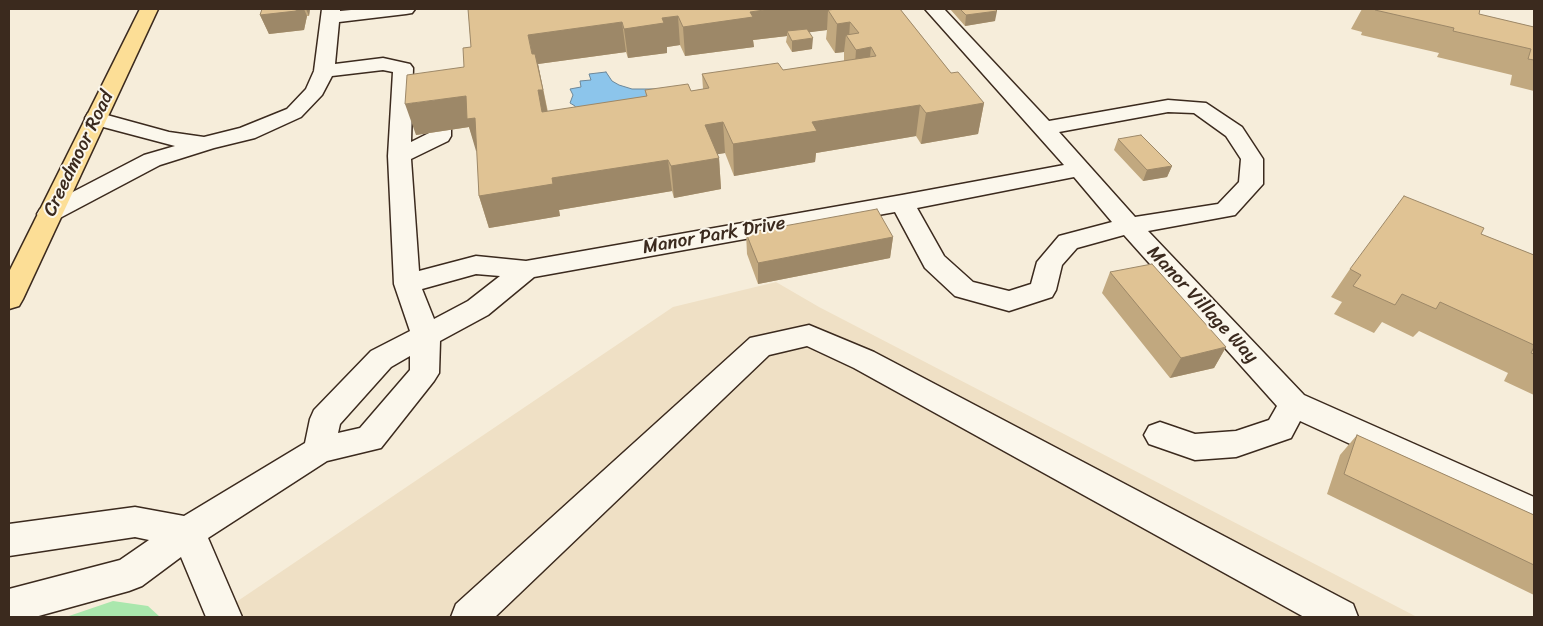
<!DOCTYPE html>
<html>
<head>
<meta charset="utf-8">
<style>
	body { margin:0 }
	#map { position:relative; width:1543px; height:626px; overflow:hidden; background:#f6edda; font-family:Sriracha,sans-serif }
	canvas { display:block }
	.frame { position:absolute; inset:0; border:10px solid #3b2a1e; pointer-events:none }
</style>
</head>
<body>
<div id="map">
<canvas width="1543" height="626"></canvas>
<div class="frame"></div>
</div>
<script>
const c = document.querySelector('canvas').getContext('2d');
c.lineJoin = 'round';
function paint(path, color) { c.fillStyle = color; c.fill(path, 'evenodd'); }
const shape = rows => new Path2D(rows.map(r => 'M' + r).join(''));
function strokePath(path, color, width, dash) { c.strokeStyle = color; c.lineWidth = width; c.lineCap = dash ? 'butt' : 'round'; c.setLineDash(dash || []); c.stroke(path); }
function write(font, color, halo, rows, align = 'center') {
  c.font = font + ' Sriracha,sans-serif'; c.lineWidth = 4; c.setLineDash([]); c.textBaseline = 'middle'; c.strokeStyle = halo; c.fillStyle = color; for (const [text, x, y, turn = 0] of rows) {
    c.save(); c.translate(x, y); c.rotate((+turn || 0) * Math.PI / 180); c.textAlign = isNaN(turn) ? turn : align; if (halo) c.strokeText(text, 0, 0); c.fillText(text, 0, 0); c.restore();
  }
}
paint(shape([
	[776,282,819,307,1417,617,214,617,673,307]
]), '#efe0c5');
paint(shape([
	[113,601,148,606,160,617,66,617]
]), '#aae7ad');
const water = shape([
	[606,72,612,81,619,85,632,89,656,89,664,95,577,114,575,106,570,103,573,95,570,89,581,87,580,81,591,80,589,74,606,72]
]);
paint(water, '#8cc5eb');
strokePath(water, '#6c8799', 1);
const minor = shape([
	[322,9,340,9,340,11,362,9,415,9,412,13,406,14,339,22,335,64,383,58,410,64,413,68,411,142,429,133,431,96,434,92,441,90,448,92,451,96,451,136,448,141,411,159,419,271,476,256,526,261,902,195,1064,165,925,9,944,9,1049,121,1168,100,1206,103,1242,127,1263,159,1263,184,1235,215,1148,231,1304,395,1534,497,1534,528,1300,421,1291,438,1236,457,1195,460,1149,444,1144,435,1149,426,1160,422,1195,434,1236,431,1269,420,1277,406,1124,235,1077,248,1062,265,1056,290,1052,297,1009,311,955,296,925,268,895,212,534,277,488,315,440,341,439,373,434,381,381,448,327,461,208,538,242,617,206,617,181,557,142,586,129,591,35,617,9,617,9,589,120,560,149,540,135,537,9,556,9,524,135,507,184,516,305,443,310,419,314,410,371,351,410,331,394,284,388,156,393,72,383,70,332,76,322,95,301,117,255,138,214,148,160,165,58,219,49,222,40,219,37,214,40,209,144,155,175,146,88,123,85,118,88,113,96,112,169,132,204,137,240,128,287,109,306,89,314,71,322,9],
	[1168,112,1194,113,1226,136,1241,159,1239,182,1218,204,1135,217,1059,132,1168,112],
	[1074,177,1112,222,1059,236,1037,262,1031,284,1009,291,973,282,944,256,917,208,1074,177],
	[476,274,500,276,468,301,434,319,422,289,476,274],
	[410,356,410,370,360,428,338,433,340,424,391,367,410,356],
	[809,325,874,352,1353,604,1358,617,1304,617,854,368,807,346,769,355,495,617,451,617,456,604,750,338,809,325]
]);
const major = shape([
	[140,9,158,9,23,299,19,306,9,309,9,272,140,9]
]);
strokePath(minor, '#3b2a1e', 3);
strokePath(major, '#3b2a1e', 3);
paint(minor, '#fbf7ec');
paint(major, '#fcde96');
paint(shape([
	[262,9,310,9,309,16,307,16,304,30,269,34,260,15],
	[468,9,900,9,951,73,984,103,978,134,921,144,916,136,816,153,815,162,734,176,725,153,717,154,719,158,721,189,674,198,672,191,559,210,560,216,489,228,479,196,477,151,469,127,416,135,464,67,471,47],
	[827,30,826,39,835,53,844,52,844,61,783,70,702,74,703,89,691,91,645,90,646,96,548,112,538,64,626,52,628,58,667,53,667,47,680,45,685,56,754,47,753,40,787,36,786,42,792,52,812,49,809,32],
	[950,9,995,9,995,21,965,26],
	[1362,9,1479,9,1479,14,1534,27,1534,91,1510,85,1512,75,1437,57,1439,53,1361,35,1362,32,1351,29],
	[1118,139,1172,166,1167,177,1143,181,1114,150],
	[746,233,893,237,890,258,758,284,747,254],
	[1481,234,1534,255,1534,395,1504,381,1508,373,1419,331,1413,337,1382,322,1374,333,1334,314,1342,302,1331,297,1350,269],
	[1110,272,1226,347,1214,368,1170,378,1102,293],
	[1357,435,1534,515,1534,595,1327,494,1340,455]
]), '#c1a87f');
paint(shape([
	[297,9,304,9,307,16,304,30,269,34,260,15],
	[306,9,310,9,309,16],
	[771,9,834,9,828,10,827,30,789,35,787,31,787,36,753,40,754,47,685,56,683,27,750,12],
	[997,11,995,21,965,26,966,15],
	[678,16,680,45,667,47,667,53,628,58,624,29,662,18],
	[622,22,626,52,538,64,549,120,542,112,538,90,539,84,528,35],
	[850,22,849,39,846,35,844,52,835,53,837,24],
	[813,38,812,49,792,52,792,41],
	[871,47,868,77,854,80,856,50],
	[466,96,475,118,484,149,476,151,469,127,416,135,405,104],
	[984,103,978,134,921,144,926,113],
	[920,105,916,136,816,153,815,162,734,176,733,144,812,122],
	[723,122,725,153,707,156,705,125],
	[719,158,721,189,674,198,671,166],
	[668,160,672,191,559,210,560,216,489,228,479,196,552,178],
	[1172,166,1167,177,1143,181,1147,170],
	[893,237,890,258,758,284,758,263],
	[1226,347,1214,368,1170,378,1181,358]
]), '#9d8868');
const building = shape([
	[262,9,297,9,296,11,260,15,262,9],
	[468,9,771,9,750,12,753,17,683,27,678,16,662,18,664,23,624,29,622,22,528,35,532,54,535,54,543,90,538,90,542,112,647,96,645,90,688,84,691,91,709,88,702,74,778,63,783,70,876,56,871,47,856,50,846,35,859,33,850,22,837,24,828,10,837,9,900,9,951,73,958,72,984,103,926,113,920,105,812,122,817,131,733,144,723,122,705,125,719,158,671,166,668,160,552,178,553,184,479,196,475,118,467,119,466,96,405,104,407,75,464,67,463,48,471,47,468,9],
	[960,9,995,9,997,11,966,15,960,9],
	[1375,9,1480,9,1479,14,1534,27,1534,60,1528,59,1531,49,1453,31,1454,28,1375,10,1375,9],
	[807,29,813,38,792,41,787,31,807,29],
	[1141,135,1172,166,1147,170,1118,139,1141,135],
	[1404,196,1484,228,1481,234,1534,255,1534,345,1440,302,1436,309,1402,294,1395,305,1353,286,1361,275,1350,269,1404,196],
	[877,209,893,237,758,263,746,233,877,209],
	[1152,264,1226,347,1181,358,1110,272,1152,264],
	[1534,347,1534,354,1531,353,1534,347],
	[1357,435,1534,515,1534,565,1344,474,1357,435]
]);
paint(building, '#e0c394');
strokePath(building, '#9d8868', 1);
write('19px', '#3b2a1e', '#fbf7ec', [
	["Creedmoor Road",79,154,-64],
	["Manor Park Drive",714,236,-10],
	["Manor Village Way",1202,305,47]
]);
</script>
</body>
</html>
